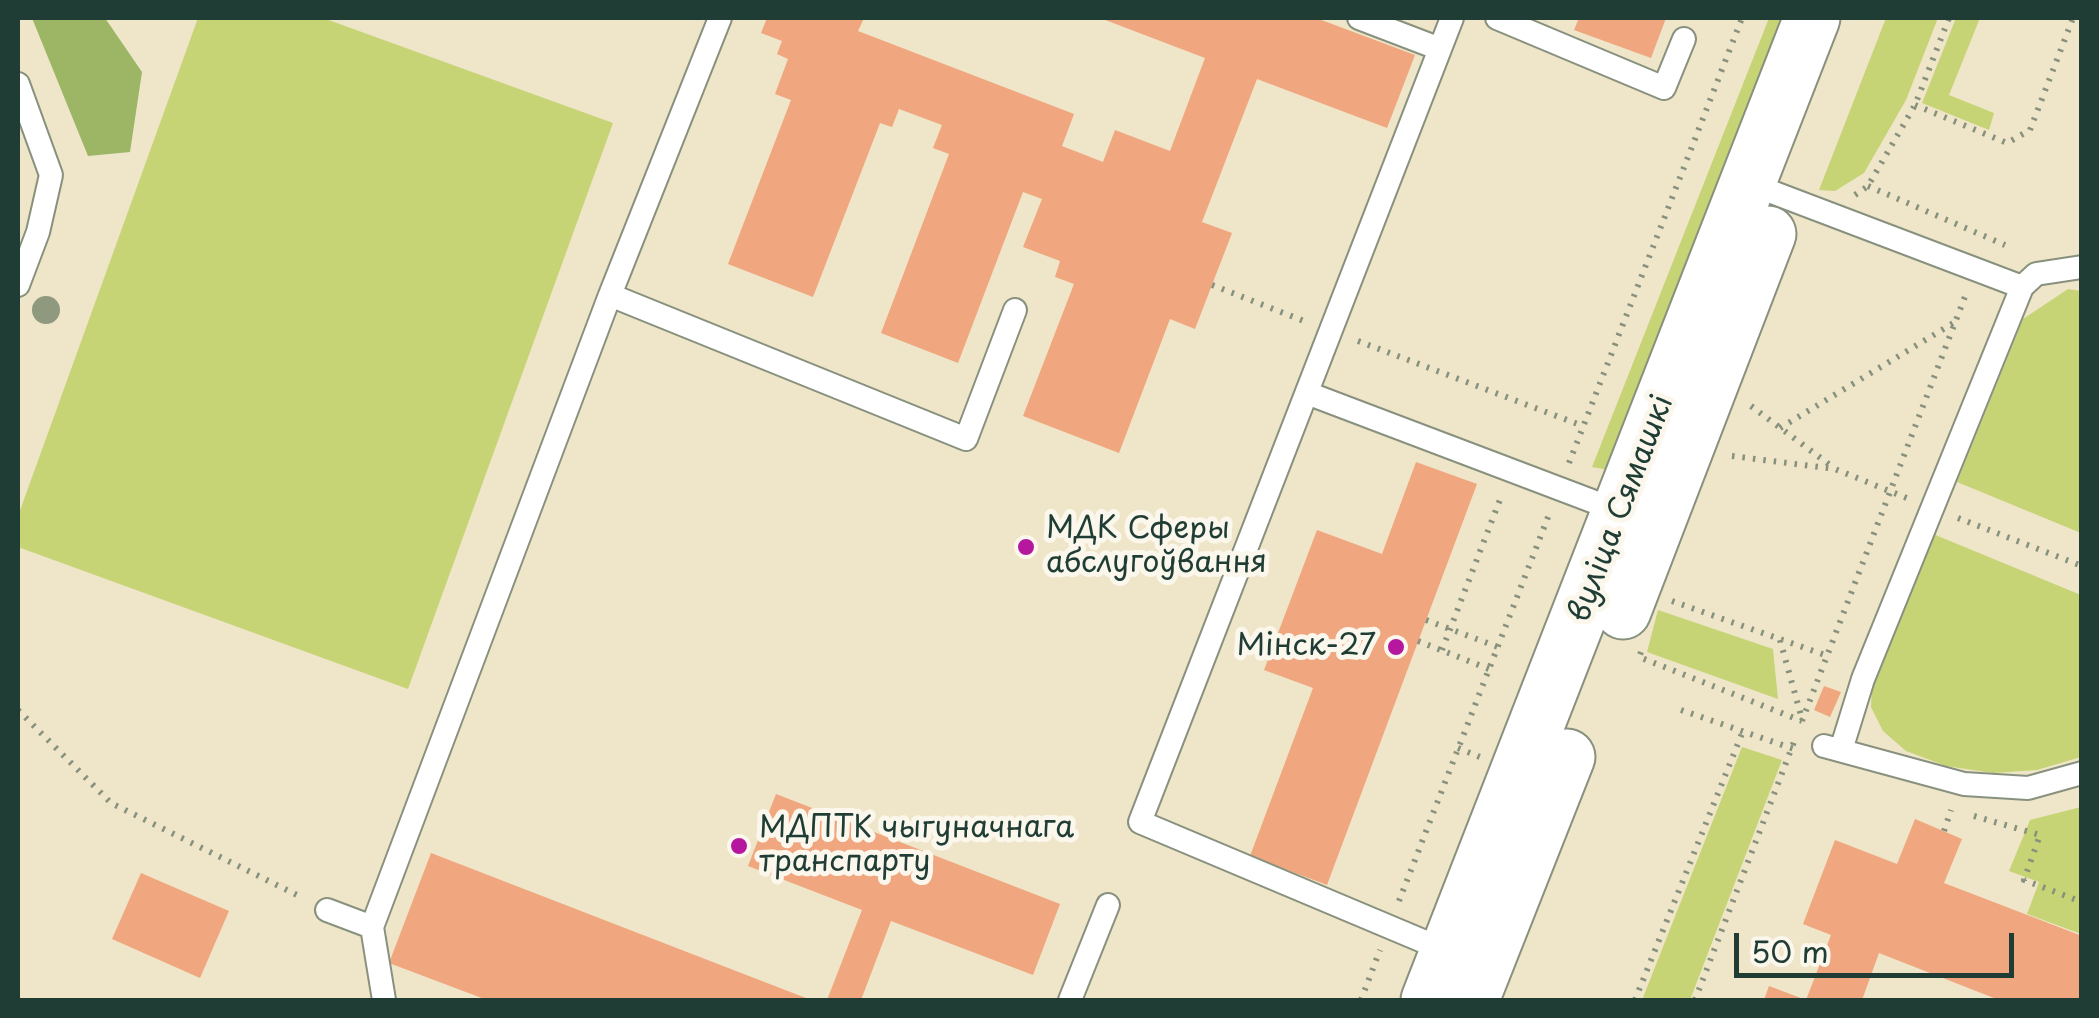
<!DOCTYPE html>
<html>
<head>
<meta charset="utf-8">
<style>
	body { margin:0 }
	#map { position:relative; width:2099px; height:1018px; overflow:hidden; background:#efe5c8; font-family:"Playpen Sans",sans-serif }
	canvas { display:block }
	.frame { position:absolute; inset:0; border:20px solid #1f3d34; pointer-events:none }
	.scale { position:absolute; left:1734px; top:933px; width:280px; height:45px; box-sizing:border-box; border:5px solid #1f3d34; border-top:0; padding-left:12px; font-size:30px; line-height:35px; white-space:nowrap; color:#1f3d34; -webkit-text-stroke:8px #fbf7ec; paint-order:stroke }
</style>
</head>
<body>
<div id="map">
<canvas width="2099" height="1018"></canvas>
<div class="frame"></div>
<div class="scale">50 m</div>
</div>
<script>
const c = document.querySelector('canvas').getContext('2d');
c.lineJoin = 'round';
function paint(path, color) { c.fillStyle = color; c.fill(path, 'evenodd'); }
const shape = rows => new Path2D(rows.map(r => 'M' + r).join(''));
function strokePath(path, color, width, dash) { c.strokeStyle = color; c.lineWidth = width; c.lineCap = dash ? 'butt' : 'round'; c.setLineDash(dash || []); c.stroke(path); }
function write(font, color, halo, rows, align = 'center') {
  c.font = font + ' "Playpen Sans",sans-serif'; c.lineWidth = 10; c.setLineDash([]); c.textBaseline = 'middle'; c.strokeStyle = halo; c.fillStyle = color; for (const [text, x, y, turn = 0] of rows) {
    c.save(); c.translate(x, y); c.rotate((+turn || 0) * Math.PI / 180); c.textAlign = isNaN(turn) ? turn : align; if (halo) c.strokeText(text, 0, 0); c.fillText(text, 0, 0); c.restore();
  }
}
paint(shape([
	[198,18,323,18,613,123,408,689,18,547,18,516],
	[1769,18,1793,18,1609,470,1592,467],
	[1886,18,1938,18,1906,100,1864,173,1835,191,1819,190],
	[1956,18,1980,18,1949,95,1994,113,1989,130,1922,103],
	[2068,289,2081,291,2081,533,1957,482,2023,319],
	[1933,534,2081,595,2081,757,2037,770,1993,773,1946,766,1906,751,1883,731,1871,707,1872,682],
	[1658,610,1773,649,1778,699,1647,652],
	[1742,747,1782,760,1690,1000,1642,1000],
	[2081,807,2082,807,2081,934,2027,914,2039,882,2009,871,2030,820]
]), '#c6d475');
paint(shape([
	[32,18,105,18,142,72,130,152,88,156]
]), '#9cb666');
paint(shape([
	[767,18,864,18,858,31,1074,114,1062,146,1103,162,1115,130,1170,151,1205,58,1100,18,1316,18,1415,55,1387,128,1257,79,1202,222,1232,233,1195,329,1170,319,1119,453,1023,416,1074,284,1055,277,1060,261,1023,247,1042,199,1023,192,958,363,881,333,949,154,933,148,942,125,899,109,892,127,880,123,813,297,728,264,791,100,775,94,788,59,777,54,782,41,761,33],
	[1579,18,1666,18,1651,58,1574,30],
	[1416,462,1477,484,1327,885,1250,856,1313,688,1264,670,1317,530,1382,554],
	[1824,686,1841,692,1830,717,1814,710],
	[776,794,1060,904,1033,975,891,921,861,1000,827,1000,862,910,748,866],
	[1915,819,1962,839,1944,883,2082,936,2082,1000,1999,1000,1879,953,1862,1000,1764,1000,1769,986,1806,1000,1831,935,1803,924,1835,840,1897,864],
	[431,853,811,1000,487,1000,389,963],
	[141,873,229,911,200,978,112,939]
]), '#f0a67e');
const lane = shape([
	[1359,18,1440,49],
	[1497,18,1664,88,1684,39],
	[18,84,51,175,38,232,18,285],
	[1748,183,2022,287],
	[610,295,720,18],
	[1307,393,1621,512],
	[1824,746,1964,784,2028,788,2082,773],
	[1841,750,1863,679,2022,287,2036,274,2082,267],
	[327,910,372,927,610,295,966,439,1015,310],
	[372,927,384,1000],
	[1449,952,1140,822,1452,18],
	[1070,1000,1108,905]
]);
const secondary = shape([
	[1623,611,1768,234],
	[1429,1000,1812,18],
	[1471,1000,1567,757]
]);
strokePath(lane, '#87917e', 26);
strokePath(secondary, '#87917e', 59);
strokePath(shape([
	[1915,105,2007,143,2030,130,2073,18],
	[1868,186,2005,245],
	[1855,195,1868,186,1915,105,1949,18],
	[1212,285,1304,321],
	[1358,341,1583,426],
	[1751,406,1834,468],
	[1780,428,1955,322],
	[1732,456,1835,469,1909,499],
	[1569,463,1742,18],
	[1958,518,2082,566],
	[1672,601,1825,655],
	[1426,620,1498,647],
	[1780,640,1802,719],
	[1418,641,1489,669],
	[1442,650,1501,497],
	[1641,652,1639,657,1802,721],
	[18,710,111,803,301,897],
	[1681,710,1794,749],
	[1802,721,1966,294],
	[1458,748,1480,757],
	[1974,816,2040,835,2024,880,2082,902],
	[1944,831,1951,810],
	[1399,901,1550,512],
	[1361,1000,1380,950],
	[1635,1000,1743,731],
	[1695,1000,1794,742]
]), '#87917e', 6, [2.5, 8]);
strokePath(lane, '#fff', 22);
strokePath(secondary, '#fff', 55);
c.fillStyle = '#8f997e';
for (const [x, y] of [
	[46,310]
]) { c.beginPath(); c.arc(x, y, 14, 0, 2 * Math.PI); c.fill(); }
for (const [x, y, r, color] of [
	[1026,547,10,"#b5179e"],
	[1396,647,10,"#b5179e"],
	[739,846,10,"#b5179e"]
]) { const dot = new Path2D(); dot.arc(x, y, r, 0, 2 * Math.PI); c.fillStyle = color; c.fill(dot); strokePath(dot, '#fbf7ec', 4); }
write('30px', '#1f3d34', '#fbf7ec', [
	["вуліца Сямашкі",1622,509,-69]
]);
write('30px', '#1f3d34', '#fbf7ec', [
	["МДК Сферы",1046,530],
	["абслугоўвання",1046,564],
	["Мінск-27",1376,647,"right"],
	["МДПТК чыгуначнага",759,829],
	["транспарту",759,863]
], 'left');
</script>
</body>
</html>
